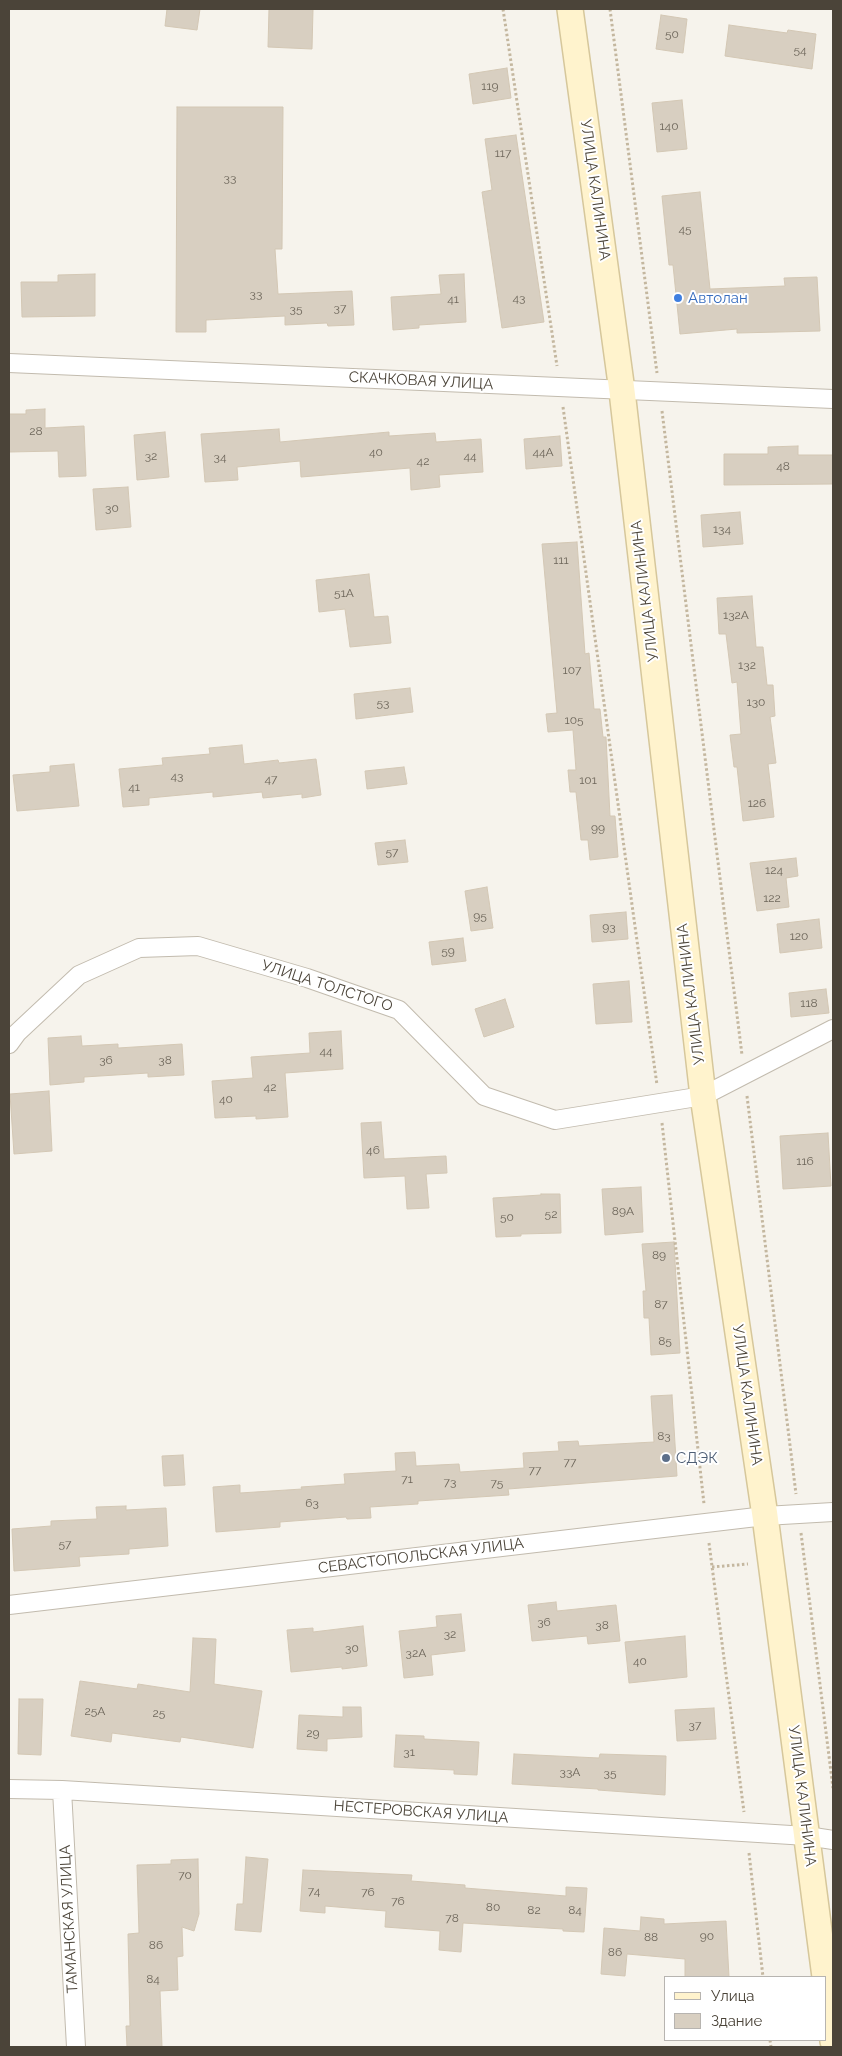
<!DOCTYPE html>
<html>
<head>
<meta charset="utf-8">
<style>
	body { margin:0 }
	#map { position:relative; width:842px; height:2056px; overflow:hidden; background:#f6f3ec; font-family:Raleway,sans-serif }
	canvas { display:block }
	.frame { position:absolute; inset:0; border:10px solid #4b4439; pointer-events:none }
	.legend { position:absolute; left:664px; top:1976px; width:162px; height:65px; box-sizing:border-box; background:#fff; border:1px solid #b7b4b0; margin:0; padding:6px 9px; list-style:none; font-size:15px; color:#4b4439 }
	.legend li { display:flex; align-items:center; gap:10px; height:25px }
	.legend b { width:25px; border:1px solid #b7b4b0 }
</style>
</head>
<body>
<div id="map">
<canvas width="842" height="2056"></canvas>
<div class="frame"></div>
<ul class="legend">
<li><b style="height:6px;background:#fff3cd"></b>Улица</li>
<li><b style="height:14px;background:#d8cfc1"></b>Здание</li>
</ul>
</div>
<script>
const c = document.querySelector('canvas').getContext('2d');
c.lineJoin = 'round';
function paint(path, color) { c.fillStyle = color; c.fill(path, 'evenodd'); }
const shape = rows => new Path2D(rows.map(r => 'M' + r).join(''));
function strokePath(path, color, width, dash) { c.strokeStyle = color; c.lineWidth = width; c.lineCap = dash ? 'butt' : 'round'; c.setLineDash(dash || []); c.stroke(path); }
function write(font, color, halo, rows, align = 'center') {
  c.font = font + ' Raleway,sans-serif'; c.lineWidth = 4; c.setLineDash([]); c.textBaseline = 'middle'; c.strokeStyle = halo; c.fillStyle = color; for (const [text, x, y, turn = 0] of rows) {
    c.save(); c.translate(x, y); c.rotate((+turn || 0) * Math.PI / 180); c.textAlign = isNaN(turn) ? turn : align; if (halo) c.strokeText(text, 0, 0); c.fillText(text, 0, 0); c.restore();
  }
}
const building = shape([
	[167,9,200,9,197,30,165,26,167,9],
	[269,9,313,9,312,49,268,47,269,9],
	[661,15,687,19,683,53,656,49,661,15],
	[729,25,787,33,788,30,816,34,812,69,725,56,729,25],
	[507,68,511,98,473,104,469,74,507,68],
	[682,100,687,149,657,152,652,103,682,100],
	[177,107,283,107,282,249,275,249,278,294,352,291,354,325,328,326,327,323,285,325,285,316,206,320,206,332,176,332,177,107],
	[516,135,544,322,502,328,482,192,492,190,485,139,516,135],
	[700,192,710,289,785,286,784,278,817,277,820,331,737,333,737,329,680,334,673,265,669,265,662,196,700,192],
	[95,274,95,316,22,317,21,282,58,282,58,275,95,274],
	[464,274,466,322,419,325,419,328,393,330,391,297,441,294,439,275,464,274],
	[45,409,45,428,84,426,86,476,59,477,58,451,9,452,9,414,26,414,26,410,45,409],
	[279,429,280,442,389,432,389,436,435,433,436,442,481,439,483,472,439,475,440,487,411,490,410,468,301,477,300,461,237,467,238,480,205,482,201,434,279,429],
	[165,432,169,477,137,480,134,435,165,432],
	[560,436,562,466,526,469,524,439,560,436],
	[798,446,798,455,833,455,833,484,724,485,724,454,768,454,768,447,798,446],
	[128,487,131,527,96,530,93,489,128,487],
	[740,512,743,544,703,547,701,515,740,512],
	[577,542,585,654,589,653,594,709,600,709,603,737,606,737,610,816,615,816,618,857,590,860,588,840,581,840,576,792,570,792,568,770,576,770,573,730,548,732,546,714,557,713,542,544,577,542],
	[369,574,374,617,388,616,391,643,350,647,345,609,319,612,316,580,369,574],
	[752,596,756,647,763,647,767,685,773,685,775,716,770,717,776,763,768,764,774,817,743,821,737,767,734,767,730,735,741,734,737,682,732,683,726,634,719,634,717,598,752,596],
	[410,688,413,712,356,719,354,694,410,688],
	[242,745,244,764,278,760,279,763,316,759,321,795,302,798,302,794,263,798,262,792,213,797,213,792,149,798,149,805,123,807,119,769,163,765,162,758,210,754,209,748,242,745],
	[74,764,79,806,17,811,13,775,50,772,50,766,74,764],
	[404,767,407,784,367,789,365,771,404,767],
	[405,840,408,862,378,865,375,843,405,840],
	[796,858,798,876,786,878,789,907,757,911,750,863,796,858],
	[487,887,493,928,471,931,465,891,487,887],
	[626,912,628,939,592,942,590,915,626,912],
	[819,919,822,948,780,953,777,924,819,919],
	[463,938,466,961,432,965,429,942,463,938],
	[629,981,632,1022,596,1024,593,984,629,981],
	[826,989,829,1013,791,1017,789,993,826,989],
	[505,999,514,1027,484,1037,475,1009,505,999],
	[341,1031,343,1069,285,1073,288,1117,256,1119,256,1116,215,1118,212,1081,253,1078,251,1057,310,1053,309,1033,341,1031],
	[81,1036,82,1046,118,1044,118,1048,182,1044,184,1075,148,1077,148,1073,84,1077,84,1082,50,1085,48,1038,81,1036],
	[49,1091,52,1151,14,1154,10,1094,49,1091],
	[381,1122,384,1159,446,1156,447,1173,426,1174,429,1208,407,1209,405,1176,364,1178,361,1123,381,1122],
	[828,1133,831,1186,783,1189,780,1136,828,1133],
	[641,1187,643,1232,605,1235,602,1189,641,1187],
	[541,1194,560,1194,561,1233,521,1234,521,1236,496,1237,493,1198,541,1195,541,1194],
	[674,1242,680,1353,651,1355,649,1318,644,1318,643,1291,646,1291,642,1244,674,1242],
	[672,1395,677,1476,508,1489,509,1495,418,1501,418,1504,370,1507,371,1518,347,1519,346,1517,280,1522,280,1527,216,1532,213,1487,240,1485,240,1493,302,1489,301,1487,345,1484,344,1474,396,1471,395,1453,415,1452,416,1466,459,1464,460,1472,524,1468,523,1453,559,1451,558,1442,578,1441,579,1446,654,1442,651,1396,672,1395],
	[183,1455,185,1485,164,1486,162,1456,183,1455],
	[126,1506,126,1510,166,1508,168,1546,129,1549,129,1554,79,1557,80,1566,14,1571,12,1529,51,1526,51,1521,97,1519,96,1507,126,1506],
	[556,1602,557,1611,616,1605,620,1641,588,1644,587,1636,532,1641,528,1605,556,1602],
	[461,1614,465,1651,431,1655,433,1675,404,1678,399,1631,437,1627,436,1616,461,1614],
	[363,1626,367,1666,342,1669,342,1667,291,1672,287,1630,313,1628,313,1632,363,1626],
	[685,1636,687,1677,629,1683,625,1642,685,1636],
	[193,1638,216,1639,214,1684,262,1691,253,1748,181,1737,180,1742,112,1733,111,1742,71,1736,80,1681,137,1689,138,1684,190,1692,193,1638],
	[19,1699,43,1699,41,1755,18,1754,19,1699],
	[343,1707,361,1707,362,1737,327,1739,327,1751,297,1749,299,1715,343,1717,343,1707],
	[714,1708,716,1739,677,1741,675,1710,714,1708],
	[396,1735,424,1736,424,1739,479,1742,477,1775,454,1774,454,1770,394,1767,396,1735],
	[514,1754,599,1758,600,1754,666,1756,665,1795,598,1790,598,1789,512,1784,514,1754],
	[246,1857,268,1859,261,1932,235,1930,237,1904,243,1904,246,1857],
	[198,1859,199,1914,194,1931,182,1927,183,1956,177,1957,178,1990,160,1991,162,2047,127,2047,126,2026,130,2026,128,1934,139,1933,137,1865,171,1864,171,1860,198,1859],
	[303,1870,412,1875,411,1881,465,1885,465,1888,566,1896,566,1887,587,1888,584,1932,563,1931,563,1929,463,1923,461,1952,439,1950,440,1931,385,1927,386,1911,325,1906,325,1913,300,1911,303,1870],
	[641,1917,664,1919,664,1924,726,1921,729,1977,685,1977,685,1959,627,1954,625,1976,601,1974,604,1928,640,1931,641,1917]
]);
paint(building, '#d8cfc1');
strokePath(building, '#d3c7b4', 1);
const street = shape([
	[9,363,833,399],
	[9,1044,17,1033,79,975,139,948,198,946,307,978,399,1010,484,1096,555,1120,703,1096,833,1029],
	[9,1605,765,1516,833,1512],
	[9,1789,62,1790,807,1836,833,1840],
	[62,1790,76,2047]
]);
const secondary = shape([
	[570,9,622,391,703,1096,765,1516,825,1977],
	[826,1982,833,2041]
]);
strokePath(street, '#c2bbae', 20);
strokePath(secondary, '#d6c79b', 28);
strokePath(shape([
	[503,9,557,366],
	[610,9,657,373],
	[563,407,657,1085],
	[662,411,742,1055],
	[747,1096,796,1494],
	[662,1123,704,1504],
	[801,1533,833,1788],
	[709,1543,744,1812],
	[712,1567,748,1564],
	[749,1853,763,1977],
	[770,2040,771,2047]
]), '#c4b79f', 3, [2.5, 2.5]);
strokePath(street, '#fff', 18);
strokePath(secondary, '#fff3cd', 25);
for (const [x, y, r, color] of [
	[678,298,5,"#3f7fe0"],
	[666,1458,5,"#5c6f8a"]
]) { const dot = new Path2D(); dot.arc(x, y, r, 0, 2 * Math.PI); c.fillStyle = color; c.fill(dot); strokePath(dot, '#fff', 2); }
write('12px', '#6e675b', null, [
	["50",672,34],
	["54",800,50],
	["119",490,86],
	["140",669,126],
	["117",503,153],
	["33",230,178],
	["45",685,229],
	["33",256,294],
	["43",519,298],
	["41",453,299],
	["37",340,308],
	["35",296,309],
	["28",36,431],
	["40",376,452],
	["44А",543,452],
	["32",151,456],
	["44",470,456],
	["34",220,457],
	["42",423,461],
	["48",783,466],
	["30",112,508],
	["134",722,529],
	["111",561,560],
	["51А",344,593],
	["132А",736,615],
	["132",747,665],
	["107",572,670],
	["130",756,702],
	["53",383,703],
	["105",574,720],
	["43",177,776],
	["47",271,779],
	["101",588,780],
	["41",134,787],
	["126",757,803],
	["99",598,828],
	["57",392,852],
	["124",774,870],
	["122",772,898],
	["95",480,916],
	["93",609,927],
	["120",799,936],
	["59",448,951],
	["118",809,1003],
	["44",326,1051],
	["36",106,1060],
	["38",165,1060],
	["42",270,1087],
	["40",226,1099],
	["46",373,1150],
	["116",805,1161],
	["89А",623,1211],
	["52",551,1214],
	["50",507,1217],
	["89",659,1255],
	["87",661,1304],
	["85",665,1341],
	["83",664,1436],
	["77",570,1462],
	["77",535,1470],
	["71",407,1479],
	["73",450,1482],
	["75",497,1483],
	["63",312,1503],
	["57",65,1544],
	["36",544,1622],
	["38",602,1625],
	["32",450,1634],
	["30",352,1648],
	["32А",416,1653],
	["40",640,1661],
	["25А",95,1711],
	["25",159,1713],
	["37",695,1725],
	["29",313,1733],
	["31",409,1752],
	["33А",570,1772],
	["35",610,1773],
	["70",185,1875],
	["74",314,1891],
	["76",368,1892],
	["76",398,1901],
	["80",493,1907],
	["82",534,1910],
	["84",575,1910],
	["78",452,1918],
	["90",707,1936],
	["88",651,1937],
	["86",156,1945],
	["86",615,1952],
	["84",153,1979]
]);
write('15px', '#4b4439', '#fff', [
	["УЛИЦА КАЛИНИНА",595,190,82],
	["СКАЧКОВАЯ УЛИЦА",421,381,3],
	["УЛИЦА КАЛИНИНА",645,591,-97],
	["УЛИЦА ТОЛСТОГО",327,986,18],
	["УЛИЦА КАЛИНИНА",691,994,-97],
	["УЛИЦА КАЛИНИНА",747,1395,82],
	["СЕВАСТОПОЛЬСКАЯ УЛИЦА",421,1556,-7],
	["УЛИЦА КАЛИНИНА",802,1796,83],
	["НЕСТЕРОВСКАЯ УЛИЦА",421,1812,4],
	["ТАМАНСКАЯ УЛИЦА",69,1919,-93]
]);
write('15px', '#366cbe', '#fff', [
	["Автолан",688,298]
], 'left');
write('15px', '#4e5e75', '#fff', [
	["СДЭК",676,1458]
], 'left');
</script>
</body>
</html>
